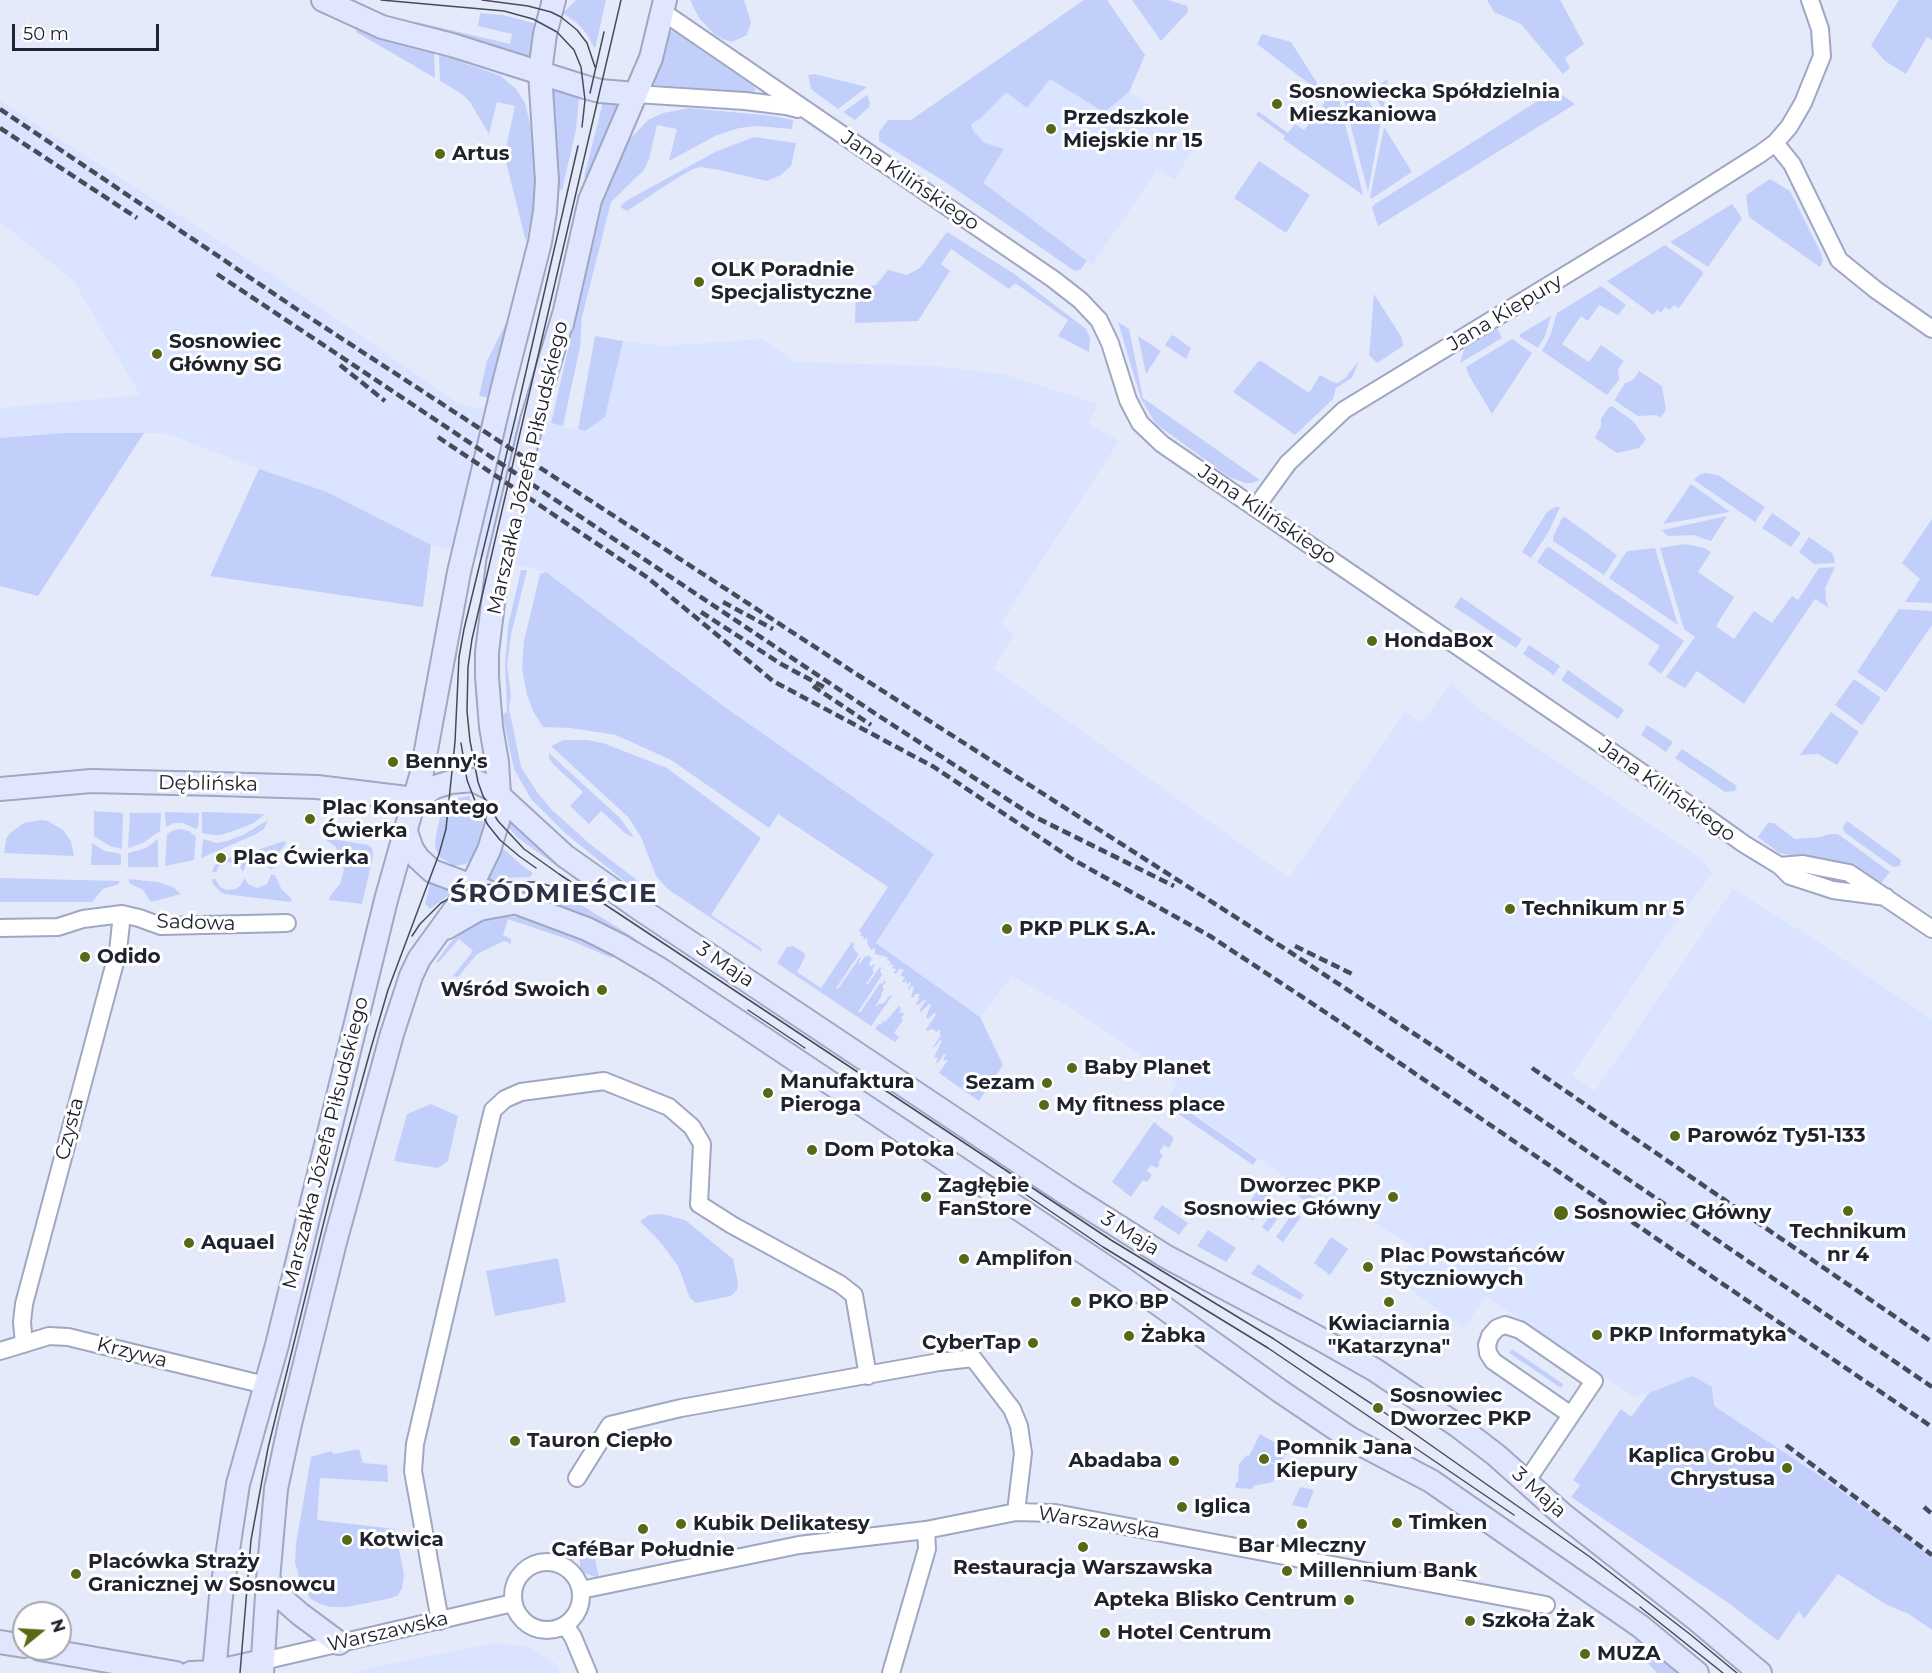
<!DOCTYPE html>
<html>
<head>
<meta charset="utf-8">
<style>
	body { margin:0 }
	#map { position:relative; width:1932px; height:1673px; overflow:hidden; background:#e5eafb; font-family:Montserrat,sans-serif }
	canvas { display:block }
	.north { position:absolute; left:12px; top:1601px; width:60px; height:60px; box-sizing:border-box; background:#fff; border:2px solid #a6a7ab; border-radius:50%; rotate:72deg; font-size:16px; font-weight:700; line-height:24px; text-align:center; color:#20232e }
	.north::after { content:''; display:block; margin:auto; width:21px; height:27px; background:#576916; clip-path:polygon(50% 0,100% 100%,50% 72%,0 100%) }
	.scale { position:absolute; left:12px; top:24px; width:147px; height:27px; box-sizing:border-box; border:3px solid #20232e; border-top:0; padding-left:8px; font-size:18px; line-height:21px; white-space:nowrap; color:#20232e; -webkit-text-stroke:4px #fff; paint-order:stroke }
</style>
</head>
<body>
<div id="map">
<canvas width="1932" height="1673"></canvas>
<div class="north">N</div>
<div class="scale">50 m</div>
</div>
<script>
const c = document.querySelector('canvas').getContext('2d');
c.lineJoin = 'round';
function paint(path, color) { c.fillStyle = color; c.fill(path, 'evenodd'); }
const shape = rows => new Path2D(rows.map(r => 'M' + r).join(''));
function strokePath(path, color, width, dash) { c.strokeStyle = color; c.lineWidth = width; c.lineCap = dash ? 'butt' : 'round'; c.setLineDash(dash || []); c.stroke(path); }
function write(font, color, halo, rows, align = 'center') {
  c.font = font + ' Montserrat,sans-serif'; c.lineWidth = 6; c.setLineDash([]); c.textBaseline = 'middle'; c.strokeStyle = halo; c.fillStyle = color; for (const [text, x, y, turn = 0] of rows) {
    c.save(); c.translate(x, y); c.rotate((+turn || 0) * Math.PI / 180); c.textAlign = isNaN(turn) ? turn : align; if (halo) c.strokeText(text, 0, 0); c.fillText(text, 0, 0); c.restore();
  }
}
paint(shape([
	[1084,0,1107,0,1145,55,1129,92,1200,138,1175,179,1157,170,1092,265,929,159,911,120],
	[0,101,277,278,459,404,585,431,605,417,623,341,664,346,762,339,795,362,934,366,1003,374,1098,404,1088,423,1119,441,1001,623,1014,635,993,668,1289,878,1405,712,1422,723,1451,683,1475,706,1701,859,1712,873,1664,939,1572,1075,1595,1091,1733,889,1815,940,1932,1020,1932,1556,1826,1480,1713,1406,1692,1376,1649,1393,1634,1397,1486,1296,1464,1328,1399,1281,1419,1250,1357,1212,1337,1213,1169,1096,1177,1083,1138,1053,1071,1008,1012,976,980,1017,876,943,933,854,722,705,546,572,431,545,327,492,259,469,166,433,62,433,0,438,0,408,140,395,73,280,0,222],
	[496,1643,529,1647,555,1663,560,1673,351,1673,370,1668]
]), '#dae3ff');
paint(shape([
	[576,0,606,0,595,49,586,33,578,24,563,13],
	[690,0,744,0,751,22,747,35,732,42,722,39,713,33,699,18],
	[1084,0,1107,0,1145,55,1129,92,1104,112,1050,79,1027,108,1006,92,980,119,971,124,973,131,985,143,1004,149,983,183,1087,261,1081,269,1075,271,942,180,879,141,879,132,888,120,911,120],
	[1132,0,1168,0,1184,5,1187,6,1188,12,1161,41],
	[1487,0,1560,0,1584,44,1565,58,1570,68,1563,74,1521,24,1494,12],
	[1899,0,1932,0,1932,40,1927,37,1906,74,1885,61,1871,45],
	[480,13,503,15,537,24,531,55,527,58,416,25,417,22,510,44,512,34,478,26],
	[357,25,382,36,434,52,435,78,356,32],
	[673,31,753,86,756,90,753,92,655,85,653,81,670,32],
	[1262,34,1291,42,1319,86,1316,89,1257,44],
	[439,54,501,76,516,89,525,103,533,136,537,192,526,242,506,162,505,152,515,106,497,102,489,134,470,102,462,94,440,81],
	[814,74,867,87,838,109,811,89,808,75],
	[1388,79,1383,110,1371,90],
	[1344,83,1364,93,1381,121,1368,192,1340,85],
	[1336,87,1363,195,1283,139,1285,136,1256,115,1258,111,1288,133,1295,124,1304,130],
	[553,89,579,97,576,130,562,190,559,190,554,137,552,90],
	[1555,90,1575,104,1378,226,1372,207,1375,204],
	[867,95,870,103,869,107,855,120,843,112],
	[603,102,616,104,618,109,586,177,584,177],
	[689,108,773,116,793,120,792,129,758,126,739,128,715,136,669,161,677,129,657,125,649,159,644,170,611,202,582,317,580,347,563,426,551,423,603,200,620,154,630,139,648,120,663,113],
	[1384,127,1412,172,1371,199,1370,197],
	[754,137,796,143,791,166,781,175,767,181,720,170,700,167,693,169,674,180,627,211,620,207,626,201,715,152],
	[1259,161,1310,195,1286,233,1234,198],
	[1770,179,1790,191,1821,253,1823,260,1820,267,1749,217,1746,195],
	[1732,204,1742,218,1708,267,1670,242],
	[947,232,1013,273,1086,329,1090,338,1089,352,1058,336,1068,320,1015,283,1009,289,951,249,941,264,950,271,918,321,855,323,856,288,876,285,888,270,907,275,920,268],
	[1665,245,1702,271,1703,274,1679,308,1674,305,1670,310,1665,307,1661,313,1657,310,1653,315,1607,281],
	[1601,286,1626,305,1618,315,1599,305,1588,321,1581,316,1562,344,1589,362,1601,345,1624,361,1618,369,1619,380,1607,395,1542,351,1550,336,1557,313],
	[1374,294,1402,338,1403,346,1377,363,1369,355],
	[1551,316,1545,336,1538,348,1520,337,1520,334],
	[508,319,489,398,479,396,487,361],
	[1118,322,1129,329,1143,398,1260,480,1252,483,1245,483,1229,477,1156,424,1141,399],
	[1494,329,1498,330,1502,338,1460,363,1464,350,1469,344],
	[1173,335,1191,348,1186,359,1165,345,1171,336],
	[595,336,623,341,605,417,585,431,578,429],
	[1138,336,1161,351,1146,374],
	[1512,339,1532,353,1492,414,1468,374,1466,367],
	[1261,361,1309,393,1320,375,1333,382,1338,383,1345,378,1359,361,1352,378,1336,388,1333,399,1295,435,1233,392,1258,362],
	[1639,371,1662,386,1666,410,1660,418,1656,415,1638,416,1615,401,1615,399,1625,383,1633,380],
	[1612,406,1633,421,1646,439,1639,448,1617,453,1595,438,1601,426,1601,419,1609,407],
	[62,433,144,433,38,596,0,586,0,438],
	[259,469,327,492,431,545,423,607,210,576],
	[1705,473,1718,475,1765,507,1755,522,1694,480,1699,475],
	[1691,484,1730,512,1663,524],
	[1555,507,1560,507,1548,533,1531,558,1522,552,1547,512],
	[1772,513,1801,533,1791,547,1762,528],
	[1727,516,1711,541,1693,535,1670,536,1666,535,1662,530],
	[1565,517,1617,555,1604,575,1553,541,1553,537,1562,518],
	[1932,519,1932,603,1905,602,1920,579,1902,563],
	[1809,537,1833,554,1835,563,1814,564,1799,552],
	[1685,544,1704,548,1711,552,1698,572,1734,597,1716,626,1734,639,1754,611,1772,623,1792,596,1798,600,1819,568,1835,567,1825,588,1826,600,1829,608,1815,599,1744,704,1697,671,1685,688,1666,677,1695,637,1684,629,1660,548],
	[1549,547,1684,641,1661,674,1648,664,1660,646,1537,562,1546,548],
	[1655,548,1678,625,1609,578,1627,551],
	[521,570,527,570,511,635,507,665,511,696,509,708,521,767,537,792,552,810,590,844,656,895,644,897,565,833,531,799,514,769,502,714,507,712,505,664,508,626],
	[546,572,722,705,934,854,876,943,980,1017,1003,1065,979,1101,939,1073,948,1060,943,1060,946,1055,944,1054,938,1063,936,1062,938,1058,934,1057,942,1041,940,1040,934,1048,933,1047,941,1035,939,1034,941,1031,939,1030,937,1032,932,1029,927,1031,926,1030,936,1014,934,1013,928,1019,926,1017,931,1005,929,1004,921,1012,919,1011,926,1000,925,999,918,1005,916,1004,919,999,918,998,920,994,915,994,913,998,911,996,914,987,912,986,909,990,908,989,911,983,910,982,907,985,906,980,904,983,902,981,905,977,900,976,904,970,899,969,896,974,894,973,896,969,892,968,894,965,889,964,891,962,887,960,888,958,883,956,883,954,882,956,875,954,875,949,873,948,872,950,869,947,867,942,868,939,866,938,865,940,863,939,864,937,860,935,862,933,859,931,888,887,778,814,769,828,671,760,616,735,570,728,543,727,533,711,527,695,522,668,524,641,540,574],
	[1461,597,1522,639,1516,648,1454,607],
	[1899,609,1932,611,1932,625,1886,692,1857,672],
	[1529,645,1560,666,1554,675,1523,654],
	[1568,670,1624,710,1618,719,1561,680],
	[1854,679,1881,698,1862,725,1835,705],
	[1831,712,1859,732,1837,765,1818,754,1800,755],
	[1647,725,1673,742,1666,752,1641,735],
	[564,740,587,740,603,743,667,768,761,838,711,915,761,948,762,952,669,890,663,884,656,876,641,837,628,817,551,746],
	[1682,749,1737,786,1735,791,1725,792,1675,758],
	[549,753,620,818,634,837,626,834,601,811,589,824,570,806,583,792,553,764,549,758],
	[469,796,485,826,474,856,466,864,454,866,441,858,437,852,435,847,436,835,441,813,447,804,458,798],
	[94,811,123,813,122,849,110,846,94,836],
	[165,812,199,813,198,827,196,829,183,823,174,823,166,827],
	[202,812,265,814,254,823,233,831,221,835,213,835,202,833],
	[130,813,161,813,160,831,143,843,128,848],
	[41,820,48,821,63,830,71,841,74,856,4,853,6,839,10,833,24,823],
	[268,820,264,829,254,835,201,858,203,839,217,843,227,841,243,835],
	[511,820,587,885,580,883,518,838,508,827],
	[1847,821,1901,860,1900,866,1893,867,1844,832,1843,826],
	[1768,823,1774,823,1795,839,1820,837,1830,834,1838,834,1890,872,1881,883,1846,864,1779,853,1758,837],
	[180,829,189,831,196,837,194,860,165,866,167,834,174,830],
	[327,838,368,845,372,848,373,856,362,904,329,900,330,896,340,884,344,870,339,854,335,846,326,840],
	[158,839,158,867,128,867,128,853,146,848],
	[284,841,286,843,278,854,274,868,270,869,266,862,260,859,260,849],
	[92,843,105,851,121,854,121,865,91,865],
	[500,846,524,867,533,873,530,877,500,878,499,879,487,881],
	[251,851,253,860,246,864,243,872,239,865,229,862,219,866,216,872,212,872,215,865,221,861],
	[271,875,275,875,282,890,292,899,291,902,232,895,222,893,213,884,212,879,215,879,220,887,227,890,235,889,240,886,245,878,248,884,257,888,267,884],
	[0,878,119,881,119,884,103,889,92,902,0,902],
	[129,879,158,882,173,887,181,894,151,902,143,890,129,883],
	[430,884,453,892,430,909,425,904],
	[503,887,537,888,562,893,633,937,645,947,608,927],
	[507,916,527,918,584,940,614,954,612,958,567,939,508,919,503,935,511,939,511,944,504,941,477,954,458,977,453,976,473,951,459,939,438,963,436,962,450,943,465,929,485,920],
	[852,942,855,944,853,946,855,951,859,954,836,988,838,989,860,957,861,958,859,962,860,964,865,956,867,957,869,955,872,959,869,963,870,966,872,966,874,964,875,965,872,970,874,972,866,984,868,984,880,967,882,968,880,970,882,975,858,1012,860,1013,880,983,882,984,884,980,886,982,882,987,884,989,881,994,882,995,876,1005,877,1006,879,1004,884,1003,890,995,892,996,871,1026,777,963,787,947,793,946,804,953,805,957,797,972,821,988],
	[899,1006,901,1008,899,1014,902,1012,904,1014,901,1018,903,1020,894,1033,899,1037,895,1042,875,1029,879,1024,881,1025,883,1021,885,1022],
	[1172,1100,1257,1159,1253,1165,1167,1106],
	[431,1104,458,1116,448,1161,438,1168,394,1161,407,1114],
	[1154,1122,1174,1138,1169,1148,1164,1145,1159,1152,1163,1155,1158,1163,1160,1164,1157,1168,1151,1165,1147,1171,1152,1175,1147,1182,1143,1180,1131,1197,1112,1182],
	[1286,1178,1321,1202,1317,1209,1281,1184],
	[1259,1188,1271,1196,1253,1221,1242,1214],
	[1279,1202,1286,1206,1268,1232,1262,1227],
	[1162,1205,1188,1223,1179,1235,1153,1218],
	[1293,1212,1301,1217,1283,1242,1276,1237],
	[662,1214,685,1220,733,1259,738,1283,737,1290,731,1296,696,1303,690,1298,678,1266,661,1243,640,1221,649,1215],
	[1208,1230,1236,1248,1226,1262,1197,1246],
	[1331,1237,1348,1249,1330,1275,1314,1263],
	[558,1258,566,1302,495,1316,486,1271],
	[1258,1264,1304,1295,1300,1300,1251,1274],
	[1512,1349,1563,1384,1561,1388,1509,1353],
	[1692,1376,1712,1387,1714,1406,1826,1480,1932,1556,1932,1630,1909,1614,1887,1605,1838,1574,1804,1619,1799,1611,1778,1641,1727,1602,1571,1497,1580,1485,1573,1480,1621,1409,1631,1417,1649,1393],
	[1260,1434,1288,1450,1279,1465,1268,1461,1270,1458,1263,1453,1258,1460,1265,1465,1268,1462,1279,1467,1273,1482,1253,1486,1253,1489,1235,1488,1236,1482,1238,1482,1239,1464,1247,1455,1249,1456],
	[359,1449,363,1463,387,1465,388,1482,320,1478,317,1520,395,1529,404,1575,402,1589,397,1596,387,1599,347,1607,330,1607,320,1604,311,1599,301,1585,295,1562,296,1544,311,1457,331,1451,334,1454],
	[1300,1487,1314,1490,1307,1508,1292,1505],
	[582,1550,592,1554,595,1559,599,1578,584,1573,580,1569,580,1555],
	[1636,1640,1680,1673,1657,1673,1632,1646]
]), '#c2cffb');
const street = shape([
	[663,12,1053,279,1080,300,1099,320,1110,343,1128,400,1140,423,1162,444,1688,804,1744,844,1780,866,1790,876,1833,890,1886,897],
	[636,94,745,101,786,106,798,109],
	[1775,143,1792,164,1839,260,1876,290,1932,329],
	[1256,507,1288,463,1344,410,1651,223,1760,154,1775,143,1789,127,1803,103,1822,56,1820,29,1810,0],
	[1780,866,1803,864,1849,873,1932,929],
	[0,928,58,927,83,919,122,914,139,918,161,926,287,923],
	[24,1344,22,1322,24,1304,118,951,122,914],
	[0,1351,49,1336,68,1337,265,1385],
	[577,1478,610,1425,681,1408,939,1362,973,1358,1012,1409,1019,1426,1023,1453,1016,1512],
	[1526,1482,1594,1381,1520,1330,1505,1325,1497,1328,1490,1336,1487,1345,1488,1353,1493,1361,1571,1415],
	'513 1596a34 34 0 1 1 68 0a34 34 0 1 1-68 0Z',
	[581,1590,799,1545,926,1530,1016,1512,1055,1513,1546,1605],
	[440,1621,413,1471,415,1444,490,1122,493,1110,505,1099,521,1092,604,1081,669,1107,692,1127,702,1144,699,1204,732,1225,840,1284,854,1295,868,1376],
	[565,1625,573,1637,588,1673],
	[263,1661,513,1603],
	[891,1673,927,1549,926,1530]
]);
const secondary = shape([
	[323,0,382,27,452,45,585,87,600,91,636,94],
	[562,324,590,200,651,58,665,0],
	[0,789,91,781,216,784,317,787,415,799],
	[415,799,435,787,451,782,473,780,492,789,565,856,637,907,1067,1194,1165,1256,1315,1336,1375,1370,1458,1426,1496,1455,1562,1514,1696,1619,1760,1673],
	[406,832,412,849,418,858,432,871,587,929,619,945,661,970,1121,1277,1280,1391,1351,1439,1431,1481,1640,1626,1697,1673],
	[446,928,479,909,512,903],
	[268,1580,285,1601,300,1614,339,1643],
	[0,1642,24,1646],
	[40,1649,176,1673],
	[191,1673,214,1672,263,1661],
	[214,1673,221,1596,238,1484,277,1345,386,900,422,772,459,572,502,391,540,242,545,211,547,181,540,72,545,34,554,0],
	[262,1673,268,1580,276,1489,290,1424,335,1242,392,1034,411,976,419,959,471,887,489,850,498,821,499,794,497,762,491,727,487,677,487,652,498,563,532,420,565,311]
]);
strokePath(street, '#9fa7c2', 20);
strokePath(secondary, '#9fa7c2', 26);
strokePath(street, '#fff', 16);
strokePath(secondary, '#e0e6fe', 22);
strokePath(shape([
	[381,0,504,11,533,19,557,32,574,50,581,67,585,100,582,127],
	[482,0,528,6,551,12,561,17,577,30,587,43,595,67],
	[621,0,472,639,468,667,467,711,470,741,478,782,483,796,498,821,524,849,559,874,1111,1240,1274,1339,1378,1408,1590,1557,1691,1635,1737,1673],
	[590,93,604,32],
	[461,743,467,780,477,806,488,825,500,840,519,856,536,868],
	[412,936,420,924,441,903,471,887,508,882,534,882,581,893],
	[748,1010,805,1048],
	[1006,1181,1103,1247,1268,1348,1514,1515],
	[1640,1607,1723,1673],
	[240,1673,251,1540,268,1448,332,1189,371,1048,388,990,439,854,446,829,455,742,459,657,464,629,516,415,578,146]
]), '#484b57', 1.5);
strokePath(shape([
	[0,109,298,310,861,677,1290,952,1448,1056,1932,1387],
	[0,128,137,218],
	[217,274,882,718,1033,816,1174,886],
	[340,365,385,401],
	[438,437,648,578,773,681,934,767,1072,859,1210,936,1328,1014,1932,1427],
	[723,602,773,629],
	[701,612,781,664,824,687],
	[813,686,871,725],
	[1295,946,1354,975],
	[1532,1068,1932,1342],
	[1786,1445,1932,1555],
	[1924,1507,1932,1514]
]), '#484b57', 4.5, [9, 4.5]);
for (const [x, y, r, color] of [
	[1277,104,6,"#576916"],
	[1051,129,6,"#576916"],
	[440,154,6,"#576916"],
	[699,282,6,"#576916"],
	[157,354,6,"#576916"],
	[1372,641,6,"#576916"],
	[393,762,6,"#576916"],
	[310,819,6,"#576916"],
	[221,858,6,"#576916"],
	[1510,909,6,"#576916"],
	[1007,929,6,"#576916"],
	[85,957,6,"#576916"],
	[602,990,6,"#576916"],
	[1072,1068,6,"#576916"],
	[1047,1083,6,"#576916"],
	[768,1093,6,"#576916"],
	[1044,1105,6,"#576916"],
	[1675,1136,6,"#576916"],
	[812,1150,6,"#576916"],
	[926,1197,6,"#576916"],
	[1393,1197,6,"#576916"],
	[1848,1211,6,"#576916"],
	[1561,1213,8,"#576916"],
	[189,1243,6,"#576916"],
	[964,1259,6,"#576916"],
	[1368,1267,6,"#576916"],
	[1076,1302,6,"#576916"],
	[1389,1302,6,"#576916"],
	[1597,1335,6,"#576916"],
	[1129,1336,6,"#576916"],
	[1033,1343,6,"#576916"],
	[1378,1408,6,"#576916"],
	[515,1441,6,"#576916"],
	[1264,1459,6,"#576916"],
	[1174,1461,6,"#576916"],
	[1787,1468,6,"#576916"],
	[1182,1507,6,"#576916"],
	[1397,1523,6,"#576916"],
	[681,1524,6,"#576916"],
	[1302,1524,6,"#576916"],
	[643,1529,6,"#576916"],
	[347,1540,6,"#576916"],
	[1083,1547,6,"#576916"],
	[1287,1571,6,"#576916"],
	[76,1574,6,"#576916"],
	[1349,1600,6,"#576916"],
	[1470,1621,6,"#576916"],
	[1105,1633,6,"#576916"],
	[1585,1654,6,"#576916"]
]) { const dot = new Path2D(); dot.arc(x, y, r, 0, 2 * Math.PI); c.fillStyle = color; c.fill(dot); strokePath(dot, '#fff', 2); }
write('bold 20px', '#20232e', '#fff', [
	["Sosnowiecka Spółdzielnia",1289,92],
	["Mieszkaniowa",1289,115],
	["Przedszkole",1063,118],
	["Miejskie nr 15",1063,141],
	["Artus",452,154],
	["OLK Poradnie",711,270],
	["Specjalistyczne",711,293],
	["Sosnowiec",169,342],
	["Główny SG",169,365],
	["HondaBox",1384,641],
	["Benny's",405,762],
	["Plac Konsantego",322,808],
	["Ćwierka",322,831],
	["Plac Ćwierka",233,858],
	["Technikum nr 5",1522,909],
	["PKP PLK S.A.",1019,929],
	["Odido",97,957],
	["Wśród Swoich",590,990,"right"],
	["Baby Planet",1084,1068],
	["Manufaktura",780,1082],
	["Pieroga",780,1105],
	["Sezam",1035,1083,"right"],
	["My fitness place",1056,1105],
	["Parowóz Ty51-133",1687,1136],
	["Dom Potoka",824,1150],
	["Zagłębie",938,1186],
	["FanStore",938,1209],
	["Dworzec PKP",1381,1186,"right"],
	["Sosnowiec Główny",1381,1209,"right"],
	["Sosnowiec Główny",1574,1213],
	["Technikum",1848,1232,"center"],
	["nr 4",1848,1255,"center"],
	["Aquael",201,1243],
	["Plac Powstańców",1380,1256],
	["Styczniowych",1380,1279],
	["Amplifon",976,1259],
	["PKO BP",1088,1302],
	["Kwiaciarnia",1389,1324,"center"],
	["\"Katarzyna\"",1389,1347,"center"],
	["PKP Informatyka",1609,1335],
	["Żabka",1141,1336],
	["CyberTap",1021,1343,"right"],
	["Sosnowiec",1390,1396],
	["Dworzec PKP",1390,1419],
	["Tauron Ciepło",527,1441],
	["Pomnik Jana",1276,1448],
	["Kiepury",1276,1471],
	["Kaplica Grobu",1775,1456,"right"],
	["Chrystusa",1775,1479,"right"],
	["Abadaba",1162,1461,"right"],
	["Iglica",1194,1507],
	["Timken",1409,1523],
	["Kubik Delikatesy",693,1524],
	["Kotwica",359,1540],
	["Bar Mleczny",1302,1546,"center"],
	["CaféBar Południe",643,1550,"center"],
	["Placówka Straży",88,1562],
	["Granicznej w Sosnowcu",88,1585],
	["Restauracja Warszawska",1083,1568,"center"],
	["Millennium Bank",1299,1571],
	["Apteka Blisko Centrum",1337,1600,"right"],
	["Szkoła Żak",1482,1621],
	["Hotel Centrum",1117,1633],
	["MUZA",1597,1654]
], 'left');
write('20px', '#20232e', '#fff', [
	["Jana Kilińskiego",910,181,34],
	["Jana Kiepury",1505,313,-31],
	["Marszałka Józefa Piłsudskiego",528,468,-77],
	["Jana Kilińskiego",1267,515,34],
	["Dęblińska",208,784,1],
	["Jana Kilińskiego",1667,791,35],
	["Sadowa",196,923,2],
	["3 Maja",725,965,34],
	["Czysta",70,1129,-76],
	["Marszałka Józefa Piłsudskiego",326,1143,-76],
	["3 Maja",1130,1234,32],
	["Krzywa",132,1353,14],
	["3 Maja",1539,1493,42],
	["Warszawska",1099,1523,9],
	["Warszawska",388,1632,-13]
]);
c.letterSpacing = '1.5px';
write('bold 26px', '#2b3147', '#fff', [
	["ŚRÓDMIEŚCIE",554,894]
]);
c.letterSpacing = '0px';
</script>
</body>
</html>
